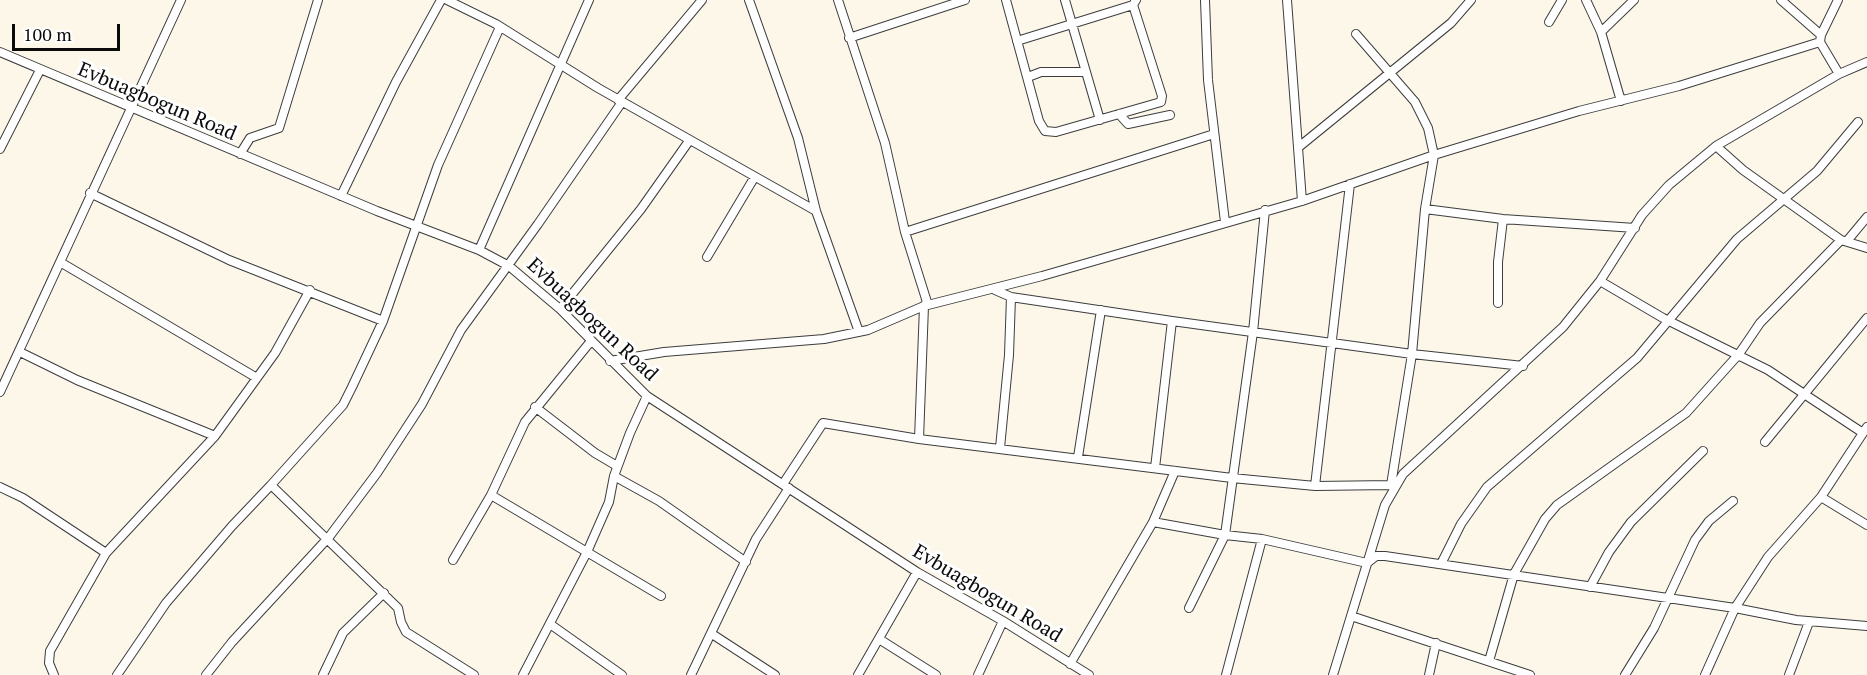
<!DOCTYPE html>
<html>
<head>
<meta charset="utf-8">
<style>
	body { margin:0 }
	#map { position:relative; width:1867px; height:675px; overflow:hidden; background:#fdf7ea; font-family:"PT Serif",serif }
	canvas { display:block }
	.scale { position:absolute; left:12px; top:24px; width:108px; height:27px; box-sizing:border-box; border:3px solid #0a0a0a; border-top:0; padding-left:8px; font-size:18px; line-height:21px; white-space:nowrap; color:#0a0a0a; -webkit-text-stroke:4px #fff; paint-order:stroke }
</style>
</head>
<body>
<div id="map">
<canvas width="1867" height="675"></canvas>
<div class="scale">100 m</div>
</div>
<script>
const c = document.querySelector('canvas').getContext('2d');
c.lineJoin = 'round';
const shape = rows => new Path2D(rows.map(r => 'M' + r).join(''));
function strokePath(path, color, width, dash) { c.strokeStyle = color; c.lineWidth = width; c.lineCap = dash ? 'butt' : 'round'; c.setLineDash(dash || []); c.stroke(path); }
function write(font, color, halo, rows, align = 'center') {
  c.font = font + ' "PT Serif",serif'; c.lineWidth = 6; c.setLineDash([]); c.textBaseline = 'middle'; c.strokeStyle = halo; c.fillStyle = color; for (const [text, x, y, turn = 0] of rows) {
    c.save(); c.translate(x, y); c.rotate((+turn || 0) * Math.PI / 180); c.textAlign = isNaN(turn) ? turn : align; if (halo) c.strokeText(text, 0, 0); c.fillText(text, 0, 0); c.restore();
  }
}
const minor = shape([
	[447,0,496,24,598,88,816,211,859,332],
	[749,0,798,138,816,211],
	[1006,0,1039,121,1045,131,1056,132,1161,102,1162,96,1133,5],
	[1065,0,1100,120],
	[1205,0,1208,80,1225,222],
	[1287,0,1302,201],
	[1586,0,1601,32,1621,101],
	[1781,0,1821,35,1820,42],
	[1549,22,1562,0],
	[1601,32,1634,0],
	[1356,34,1415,102,1428,128,1434,155,1425,209,1412,354,1391,485,1393,487],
	[1821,35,1838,0],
	[849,38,965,0],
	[1017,41,1133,5,1136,0],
	[0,52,377,211,479,250,509,266,560,309,647,396,917,572,1003,621,1089,675],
	[1028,77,1041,72,1086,72],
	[618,100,702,0],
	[1119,114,1128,124,1170,115],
	[1300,146,1451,23,1471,0],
	[1716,146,1743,170,1841,240,1867,248],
	[0,149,40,70],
	[240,154,250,138,279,128,318,0],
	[90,193,229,260,383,321],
	[341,196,396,82,441,0],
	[1425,209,1503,219,1635,228],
	[905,232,1214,134],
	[1847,241,1867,217],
	[479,250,589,0],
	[707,257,754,178],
	[60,262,257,378],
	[1600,281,1663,318,1768,370,1863,433],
	[995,290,1011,297,1172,321,1412,354,1523,366],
	[1498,303,1498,262,1503,219],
	[560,309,641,209,689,141],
	[20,352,77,380,215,436],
	[610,361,664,352,824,339,868,330,924,306,927,302,905,232,885,143,838,0],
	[0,392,181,0],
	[535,407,595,453,617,466],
	[919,439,924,306,1042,276,1302,201,1434,155,1579,111,1679,86,1820,42,1839,74],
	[1765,442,1867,318],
	[1000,448,1009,355,1011,297],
	[1078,457,1101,310],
	[1155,468,1172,321],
	[614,476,659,501,746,562],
	[783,484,823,423,919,439,1232,478,1315,486,1391,485],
	[1315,486,1350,184],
	[0,487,23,498,106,553,50,651,49,663,54,675],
	[491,495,525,422,591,341],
	[1821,497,1867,525],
	[1153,522,1225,535,1262,539,1367,563,1376,556,1385,556,1735,608,1796,620,1867,626],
	[106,553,215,436,275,353,310,290],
	[453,560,491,495,661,596],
	[1441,564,1461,524,1487,487,1637,358,1737,239,1817,171,1858,122],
	[1590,587,1609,552,1631,522,1703,451],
	[1189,608,1225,535,1253,332,1265,210],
	[1351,616,1530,675],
	[550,624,622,675],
	[712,634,775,675],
	[879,639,936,675],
	[1489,661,1514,574,1545,519,1557,505,1686,413,1739,354,1760,323,1841,240],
	[1070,664,1153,522,1175,471],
	[117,675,166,603,232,526,271,485],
	[206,675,232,642,329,537,377,473,422,404,461,330,538,224,622,102],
	[323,675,343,633,384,593],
	[474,675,406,632,401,622,398,608,271,485,343,405,352,387,383,321,438,165,500,27],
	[523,675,587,552,609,502,614,476,630,433,647,396],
	[691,675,756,539,789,488],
	[858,675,917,572],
	[978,675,1003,621],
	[1226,675,1262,539],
	[1333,675,1385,505,1403,474,1563,327,1600,281,1642,215,1669,185,1716,146,1839,74,1867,62],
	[1429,675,1436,643],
	[1625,675,1654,628,1695,540,1709,521,1733,501],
	[1705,675,1735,608,1768,557,1821,497,1867,427],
	[1789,675,1809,622]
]);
strokePath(minor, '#3d3d3d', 10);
strokePath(minor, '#fff', 8);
write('20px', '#0a0a0a', '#fff', [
	["Evbuagbogun Road",157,102,23],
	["Evbuagbogun Road",592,320,43],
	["Evbuagbogun Road",987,594,31]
]);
</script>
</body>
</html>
